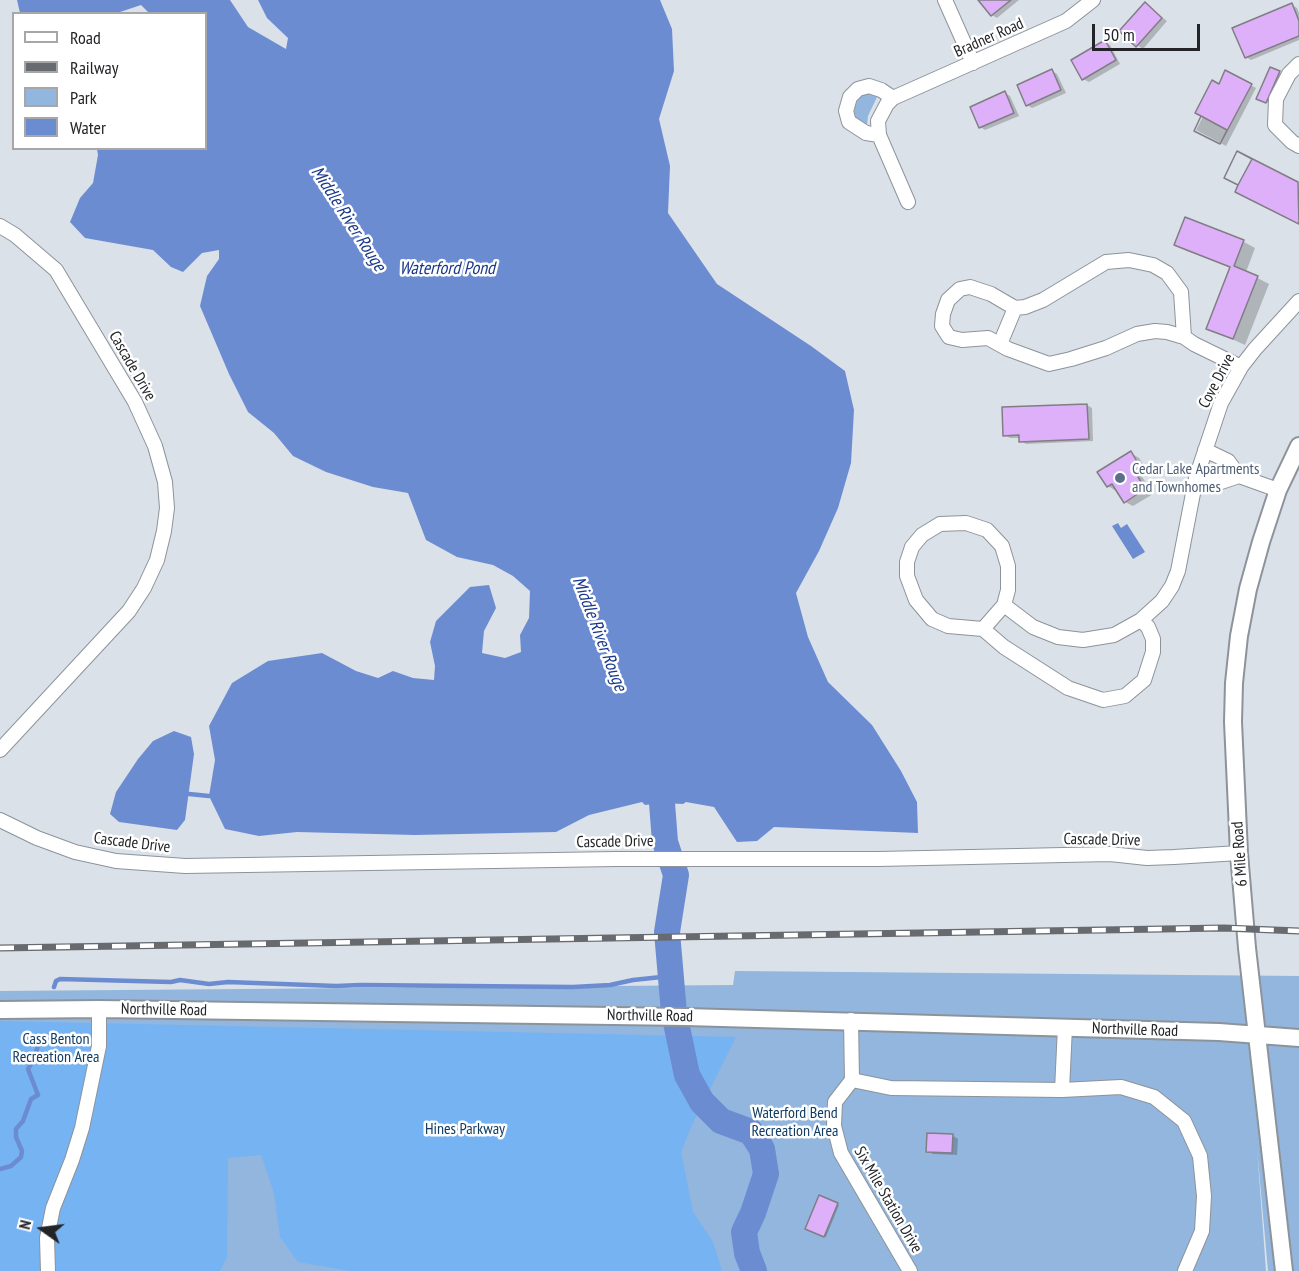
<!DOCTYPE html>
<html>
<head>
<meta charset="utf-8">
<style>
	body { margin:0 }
	#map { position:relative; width:1299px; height:1271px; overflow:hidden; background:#dbe1e8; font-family:"PT Sans Narrow",sans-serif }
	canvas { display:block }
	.legend { position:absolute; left:12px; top:12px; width:195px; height:138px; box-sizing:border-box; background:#fff; border:2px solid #a7a7a9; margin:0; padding:8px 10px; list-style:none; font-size:18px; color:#222427 }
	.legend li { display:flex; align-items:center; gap:12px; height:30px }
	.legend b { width:30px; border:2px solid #a7a7a9 }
	.north { position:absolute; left:12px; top:1199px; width:60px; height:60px; -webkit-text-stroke:4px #fff; paint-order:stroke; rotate:284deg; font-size:16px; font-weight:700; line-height:24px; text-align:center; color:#222427 }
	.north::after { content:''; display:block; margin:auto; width:21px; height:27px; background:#222427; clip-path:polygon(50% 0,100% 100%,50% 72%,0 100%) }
	.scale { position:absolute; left:1092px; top:24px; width:108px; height:27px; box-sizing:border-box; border:3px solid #222427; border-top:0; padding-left:8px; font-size:18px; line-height:21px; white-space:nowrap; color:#222427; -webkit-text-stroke:4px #fff; paint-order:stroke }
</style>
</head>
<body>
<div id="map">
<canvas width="1299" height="1271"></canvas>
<ul class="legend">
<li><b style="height:8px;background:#fff"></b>Road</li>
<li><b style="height:8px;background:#676a6e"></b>Railway</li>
<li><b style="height:16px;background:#92b6dd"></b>Park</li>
<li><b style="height:16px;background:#6c8cd2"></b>Water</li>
</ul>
<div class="north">N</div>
<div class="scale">50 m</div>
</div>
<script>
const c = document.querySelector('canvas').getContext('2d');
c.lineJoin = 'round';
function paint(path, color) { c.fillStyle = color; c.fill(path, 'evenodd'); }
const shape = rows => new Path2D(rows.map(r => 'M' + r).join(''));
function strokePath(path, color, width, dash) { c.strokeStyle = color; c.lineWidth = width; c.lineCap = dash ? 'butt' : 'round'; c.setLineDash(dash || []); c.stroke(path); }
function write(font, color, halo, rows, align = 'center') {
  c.font = font + ' "PT Sans Narrow",sans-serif'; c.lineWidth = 5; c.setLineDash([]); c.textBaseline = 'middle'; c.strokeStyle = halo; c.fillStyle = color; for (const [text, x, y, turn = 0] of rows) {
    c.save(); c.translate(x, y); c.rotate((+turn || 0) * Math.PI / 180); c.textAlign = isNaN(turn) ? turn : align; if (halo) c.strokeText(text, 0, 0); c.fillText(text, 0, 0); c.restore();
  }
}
paint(shape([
	[870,92,877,97,868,116,867,125,862,124,856,120,854,114,855,106,860,96],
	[735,971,1299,976,1299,1271,1268,1271,1257,1148,1266,1271,0,1271,0,991,733,985]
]), '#92b6dd');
paint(shape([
	[0,1021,736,1037,692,1125,681,1152,693,1212,713,1242,722,1271,350,1271,298,1262,280,1237,274,1193,261,1155,228,1158,227,1257,220,1271,0,1271]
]), '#76b3f3');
paint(shape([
	[17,0,230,0,248,27,286,49,288,38,267,18,258,0,660,0,672,29,674,71,659,119,670,166,668,213,717,284,811,346,845,371,854,410,851,463,838,508,819,551,796,593,808,637,828,682,872,725,901,771,917,802,918,833,774,827,757,841,737,842,714,807,686,802,683,804,662,803,645,805,642,802,589,815,556,832,415,835,297,832,259,836,225,829,209,796,215,760,209,726,232,683,268,661,322,653,356,671,378,678,393,671,413,678,434,680,435,666,430,642,436,621,470,587,489,585,496,608,484,631,482,653,505,658,521,652,520,635,529,618,530,591,513,576,493,565,457,557,426,540,408,493,373,487,326,472,293,456,274,433,248,412,229,374,200,306,207,276,219,259,219,250,202,253,183,272,171,267,153,250,85,238,70,222,80,198,93,183,98,155,97,149,206,148,206,14,149,13,141,5,117,13,20,13],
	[1118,523,1121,528,1127,524,1145,552,1133,559,1112,526],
	[174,731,191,737,194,754,185,820,177,830,119,822,110,814,116,792,138,759,153,741]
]), '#6c8cd2');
paint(shape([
	[979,0,1019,0,997,18,992,15],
	[1145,4,1167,21,1143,49,1137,45],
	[1292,5,1297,8,1299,13,1299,40,1251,60,1246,57],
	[1105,42,1110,45,1120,64,1089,82,1083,79],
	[1270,69,1281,73,1269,103,1258,98],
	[1052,71,1057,74,1066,93,1032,108,1027,105],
	[1226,72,1256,88,1226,146,1196,130],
	[1005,93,1010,96,1019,116,985,130,980,127],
	[1186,219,1244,242,1255,248,1246,272,1269,284,1245,345,1208,328,1232,268,1187,251,1176,244],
	[1087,405,1092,408,1093,441,1026,444,1021,441,1020,438,1010,438,1005,435],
	[1131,453,1139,458,1148,472,1141,475,1153,494,1133,506,1125,502,1116,491,1108,486],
	[952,1135,958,1139,957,1155,933,1154,928,1151],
	[837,1204,839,1205,826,1237,807,1229]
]), '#0003');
strokePath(shape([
	[189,794,209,796],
	[54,987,56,981,60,979,171,982,180,980,209,984,228,982,336,986,361,985,573,987,610,985,633,980,671,976],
	[0,1169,11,1166,21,1157,22,1151,16,1137,16,1129,23,1121,31,1099,38,1095,28,1069,34,1059,39,1042,51,1034]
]), '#6c8cd2', 4.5);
strokePath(shape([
	[662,803,665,842,676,875,667,932,674,1013,687,1075,702,1102,721,1121,751,1132,762,1149,766,1174,753,1213,744,1232,747,1253,754,1271]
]), '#6c8cd2', 26);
const building = shape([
	[978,0,1011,0,991,16,978,0],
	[1145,2,1162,18,1136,47,1119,31,1145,2],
	[1292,3,1299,21,1299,36,1245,58,1232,28,1292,3],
	[1105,40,1116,60,1082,80,1071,60,1105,40],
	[1270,67,1280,71,1266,103,1256,99,1270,67],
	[1052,69,1061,90,1026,106,1017,85,1052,69],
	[1225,70,1252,84,1220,144,1194,131,1201,116,1195,113,1212,80,1219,84,1225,70],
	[1005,91,1014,113,979,128,970,107,1005,91],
	[1201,116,1227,130,1220,144,1194,131,1201,116],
	[1237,151,1298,182,1299,224,1235,192,1238,185,1224,178,1237,151],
	[1237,151,1252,159,1238,185,1224,178,1237,151],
	[1185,217,1244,240,1234,266,1258,276,1233,339,1206,329,1230,267,1174,245,1185,217],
	[1087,404,1089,439,1019,442,1019,435,1003,436,1002,407,1087,404],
	[1131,451,1140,467,1134,470,1145,489,1124,503,1112,484,1107,487,1097,472,1131,451],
	[927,1133,953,1134,952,1153,926,1152,927,1133],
	[819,1195,838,1203,824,1237,805,1229,819,1195]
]);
paint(building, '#deb0fa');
strokePath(building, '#817d84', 1.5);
const minor = shape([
	[945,0,973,63],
	[1299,64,1289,74,1276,99,1275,125,1292,142,1299,146],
	[879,135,866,133,849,122,846,111,850,97,858,89,869,86,881,90,893,98],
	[908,202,879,135,878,121,887,104,893,98,1066,21,1093,0],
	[0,226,15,235,56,270,135,402,155,446,165,482,167,508,164,531,157,560,144,588,129,611,0,750],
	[1184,337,1181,292,1167,273,1153,265,1129,260,1106,262,1043,300,1025,307,1015,308,991,294,970,287,960,289,948,300,943,314,942,326,949,337,962,340,988,338,1008,349,1049,364,1071,359,1106,348,1137,334,1155,331,1167,332,1184,337,1194,344,1241,367],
	[1000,344,1015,308],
	[1239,476,1278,490],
	[1196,478,1221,482,1239,476,1228,461,1205,450],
	[1141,620,1148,627,1153,639,1153,652,1144,680,1125,696,1103,700,1068,688,1004,647,983,629,948,626,932,619,916,600,907,576,907,562,912,547,922,535,940,524,966,523,987,530,1002,546,1008,566,1008,590,1004,605,1033,627,1058,637,1083,640,1114,635,1141,620,1162,601,1172,586,1178,571,1196,478,1221,403,1241,367,1255,349,1299,301],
	[983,629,1004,605],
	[0,820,37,838,75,852,116,861,185,866,616,859,878,859,1110,854,1147,858,1174,857,1239,853],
	[851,1020,852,1080,835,1102,834,1126,841,1153,910,1271],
	[852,1080,891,1088,1062,1090,1121,1087,1154,1097,1184,1121,1200,1156,1204,1196,1202,1231,1185,1271],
	[1062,1090,1065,1027],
	[48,1271,47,1238,53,1208,72,1160,82,1128,99,1046,99,1009]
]);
const tertiary = shape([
	[0,1010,99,1009,686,1017,1219,1032,1299,1038],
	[1284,1271,1247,948,1239,853,1233,722,1234,683,1239,636,1248,589,1261,542,1278,490,1299,446]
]);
strokePath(minor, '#8d939a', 16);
strokePath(tertiary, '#8d939a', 20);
strokePath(minor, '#fff', 14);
strokePath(tertiary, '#fff', 16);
const rail = shape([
	[0,948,1224,928,1299,931]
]);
strokePath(rail, '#676a6e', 7);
strokePath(rail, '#fff', 4.5, [14]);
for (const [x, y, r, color] of [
	[1120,478,6,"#5c6f8a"]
]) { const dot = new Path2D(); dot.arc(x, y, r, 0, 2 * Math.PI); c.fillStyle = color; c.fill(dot); strokePath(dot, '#fff', 2); }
write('16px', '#222427', '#fff', [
	["Bradner Road",989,38,-24],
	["Cascade Drive",132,366,60],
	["Cove Drive",1217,381,-62],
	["Cascade Drive",1102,840,1],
	["Cascade Drive",615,842,-1],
	["Cascade Drive",132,843,7],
	["6 Mile Road",1240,854,-94],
	["Northville Road",164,1010,1],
	["Northville Road",650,1016,1],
	["Northville Road",1135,1030,2],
	["Six Mile Station Drive",888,1200,60]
]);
write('16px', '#4e5e75', '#fff', [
	["Cedar Lake Apartments",1132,469],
	["and Townhomes",1132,487]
], 'left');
write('16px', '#103c64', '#fff', [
	["Cass Benton",56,1039],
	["Recreation Area",56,1057],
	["Waterford Bend",795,1113],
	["Recreation Area",795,1131],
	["Hines Parkway",465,1129]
]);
write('italic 18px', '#1a398b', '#fff', [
	["Middle River Rouge",348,219,57],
	["Waterford Pond",447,269],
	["Middle River Rouge",599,634,69]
]);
</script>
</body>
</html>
